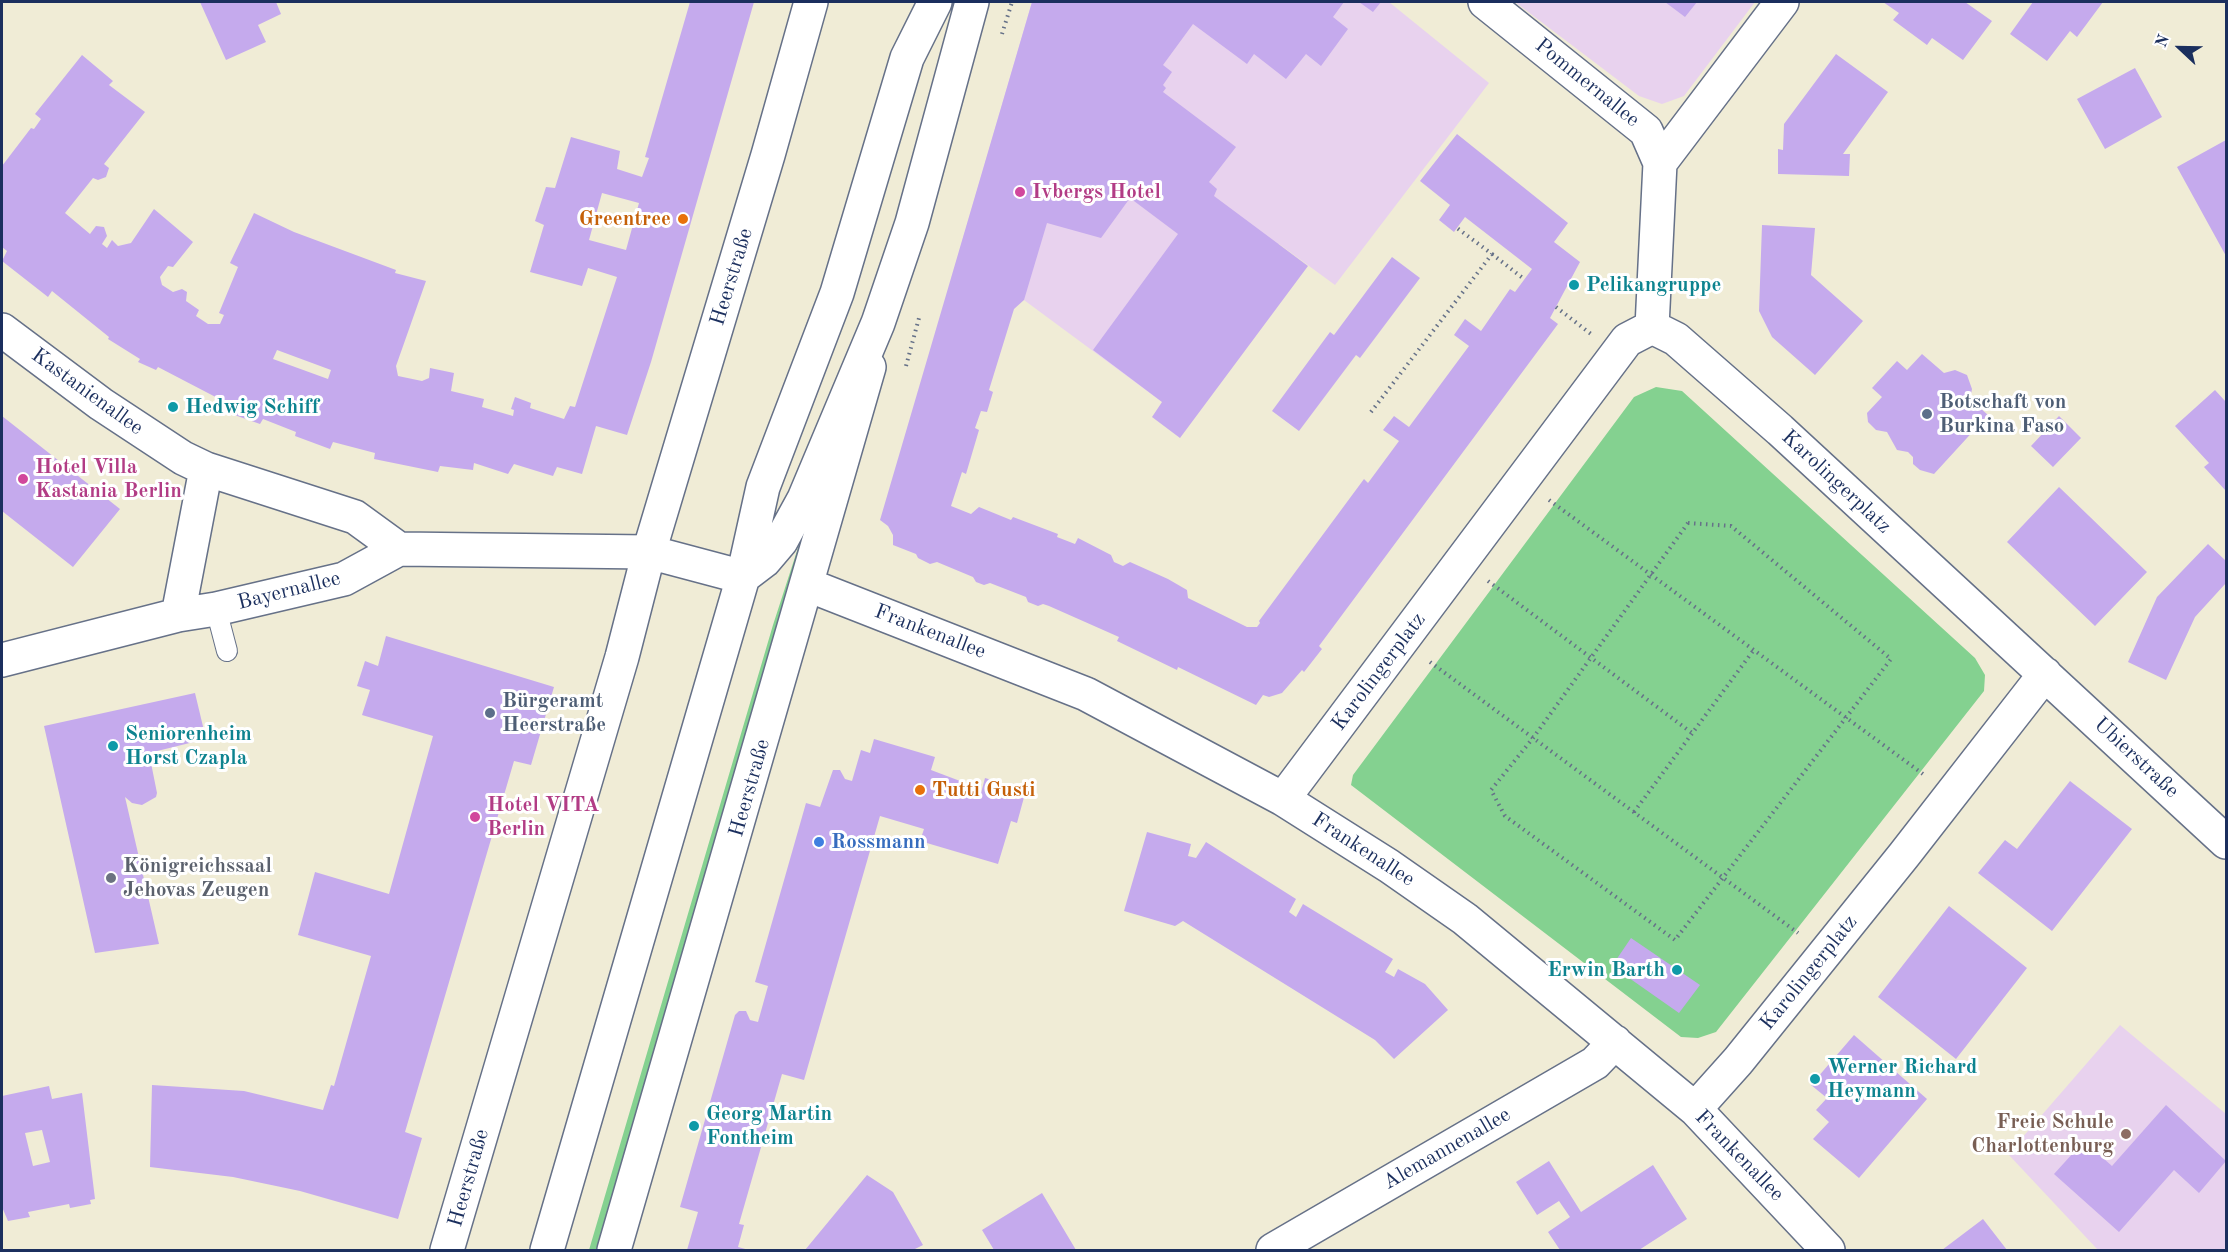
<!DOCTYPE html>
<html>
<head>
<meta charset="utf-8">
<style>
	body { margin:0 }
	#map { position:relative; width:2228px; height:1252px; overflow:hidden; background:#f0ecd6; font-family:"Old Standard TT",serif }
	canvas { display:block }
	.frame { position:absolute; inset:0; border:3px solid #1b2f5e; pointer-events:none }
	.north { position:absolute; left:2150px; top:18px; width:60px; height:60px; -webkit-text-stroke:4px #fff; paint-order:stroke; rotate:292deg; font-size:16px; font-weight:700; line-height:24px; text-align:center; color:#1b2f5e }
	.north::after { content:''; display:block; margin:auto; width:21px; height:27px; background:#1b2f5e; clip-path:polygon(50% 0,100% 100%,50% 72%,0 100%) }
</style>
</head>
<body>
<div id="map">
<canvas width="2228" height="1252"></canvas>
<div class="frame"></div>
<div class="north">N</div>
</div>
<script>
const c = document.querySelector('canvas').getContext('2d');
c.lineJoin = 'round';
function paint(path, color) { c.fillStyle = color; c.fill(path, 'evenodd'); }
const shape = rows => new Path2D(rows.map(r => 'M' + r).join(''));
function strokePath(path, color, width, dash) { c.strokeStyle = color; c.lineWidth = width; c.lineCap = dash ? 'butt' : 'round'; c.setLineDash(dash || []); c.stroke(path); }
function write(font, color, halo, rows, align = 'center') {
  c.font = font + ' "Old Standard TT",serif'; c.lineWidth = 6; c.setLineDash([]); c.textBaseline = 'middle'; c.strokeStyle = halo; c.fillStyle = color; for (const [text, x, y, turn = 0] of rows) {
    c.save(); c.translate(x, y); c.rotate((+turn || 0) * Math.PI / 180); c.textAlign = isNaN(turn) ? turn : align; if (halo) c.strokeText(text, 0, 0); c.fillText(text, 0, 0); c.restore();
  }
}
paint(shape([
	[1032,2,1389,2,1489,83,1335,285,1279,244,1162,402,959,252],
	[1515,2,1755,2,1684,96,1662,104,1639,96],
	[2120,1025,2226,1114,2226,1250,2098,1250,2008,1154]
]), '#e8d2ee');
paint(shape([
	[1656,387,1682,391,1975,658,1985,675,1984,691,1716,1032,1698,1038,1681,1037,1351,785,1353,775,1634,397],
	[818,486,602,1250,589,1250,773,625]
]), '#84d190');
paint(shape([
	[200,2,276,2,281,14,258,25,266,42,226,60],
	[690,2,754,2,651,362,627,435,596,426,582,474,557,467,553,476,514,464,508,474,474,463,473,470,440,466,438,472,374,459,375,453,333,442,330,449,295,436,296,432,263,419,260,424,226,412,229,404,158,367,156,370,138,362,140,359,108,339,109,337,52,291,48,297,2,261,7,251,2,247,2,166,31,128,34,129,41,119,35,114,82,55,113,81,109,85,145,112,104,164,109,168,106,177,98,180,93,178,65,213,90,234,96,226,104,227,107,236,102,244,107,248,112,240,118,246,131,243,154,209,193,242,173,267,168,266,160,277,162,285,173,292,182,289,187,292,186,301,199,310,196,316,208,324,220,324,224,315,219,313,238,267,230,263,254,213,294,232,396,270,395,273,426,281,396,366,398,376,422,381,429,378,430,368,454,373,451,391,484,399,482,407,513,416,514,410,511,409,515,397,531,403,530,408,564,419,570,406,575,407,617,277,588,268,582,286,530,272,544,225,535,221,546,187,555,188,571,137,620,151,617,169,642,177,649,158,645,157],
	[602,193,639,203,626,250,589,240],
	[277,350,331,370,328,379,273,359],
	[1032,2,1344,2,1333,17,1348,29,1321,66,1306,54,1286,79,1254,54,1247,64,1193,24,1163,65,1172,72,1163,85,1166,88,1163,92,1236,147,1209,182,1217,189,1214,196,1308,266,1180,438,1152,417,1162,402,1093,350,1178,234,1130,198,1101,238,1047,223,1024,300,1014,309,989,390,993,392,987,412,981,411,975,428,979,430,966,474,962,472,951,506,971,514,979,507,1011,520,1013,517,1058,534,1057,537,1075,544,1078,538,1111,555,1114,562,1123,566,1130,562,1168,579,1187,590,1188,598,1247,627,1257,627,1260,623,1259,621,1364,479,1368,483,1399,441,1383,430,1394,416,1409,427,1469,346,1454,335,1465,319,1481,331,1510,289,1515,292,1532,269,1465,217,1454,232,1439,220,1450,205,1420,181,1457,134,1568,223,1554,242,1580,262,1550,318,1558,324,1319,646,1322,649,1304,672,1302,670,1282,693,1269,697,1263,695,1256,705,1178,667,1177,670,1117,641,1119,637,1049,606,1043,604,1038,606,1028,602,1026,597,990,583,984,585,976,582,973,577,937,562,930,564,918,558,916,554,893,545,893,535,888,526,880,520],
	[1359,2,1381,2,1373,12],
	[1665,2,1697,2,1685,17],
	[1883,2,1965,2,1992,21,1963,60,1932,38,1927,45,1893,20,1899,13],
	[2033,2,2103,2,2077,37,2070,31,2047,61,2010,34],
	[1836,54,1888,92,1843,154,1850,154,1849,176,1778,174,1778,149,1783,150,1784,124],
	[2135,68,2162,117,2105,149,2077,99],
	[2226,140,2226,256,2177,167],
	[1762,225,1815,228,1811,275,1863,321,1815,375,1772,337,1759,311],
	[1392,257,1420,278,1360,358,1356,355,1299,431,1272,411,1330,332,1334,335],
	[1922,354,1944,373,1955,370,1967,375,1972,389,1970,399,1988,415,1934,474,1920,470,1913,464,1913,457,1908,452,1897,450,1887,432,1876,430,1868,422,1867,413,1882,397,1872,388,1897,361,1907,370],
	[2215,390,2226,402,2226,491,2204,467,2209,463,2175,426],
	[2,416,120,509,73,567,2,511],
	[2059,416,2081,438,2053,467,2031,446],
	[2059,487,2147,572,2095,626,2007,542],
	[2208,544,2226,561,2226,583,2195,617,2166,680,2128,662,2157,597],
	[386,636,554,687,531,765,514,761,405,1132,422,1138,398,1219,300,1191,233,1177,150,1167,152,1085,244,1091,323,1110,331,1085,334,1086,371,956,298,935,315,872,389,894,433,736,362,715,370,690,357,686,365,661,378,666],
	[195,693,206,739,149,753,157,793,156,797,142,805,132,803,125,797,159,944,95,953,44,726],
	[874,739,935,757,931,770,968,784,973,791,981,793,985,778,1026,790,1017,823,1011,821,998,864,920,841,924,829,880,816,804,1080,782,1074,739,1224,744,1225,738,1247,749,1250,687,1250,698,1212,680,1207,735,1015,739,1011,746,1011,750,1020,758,1022,768,986,755,982,806,803,820,807,833,770,840,770,845,779,852,781,861,750,870,753],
	[2070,781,2132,829,2052,931,1978,873,2005,840,2017,849],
	[1147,832,1191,844,1188,856,1196,858,1206,842,1296,899,1289,912,1296,917,1303,904,1393,959,1385,972,1394,977,1398,969,1425,984,1448,1010,1394,1059,1375,1040,1183,921,1175,926,1124,911],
	[1949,906,2027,968,1956,1059,1878,997],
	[1631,938,1700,985,1679,1013,1612,966],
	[1854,1035,1927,1099,1859,1178,1813,1139,1829,1122,1816,1110,1827,1098,1811,1085],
	[49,1086,52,1099,82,1093,95,1199,90,1200,91,1204,70,1208,69,1204,28,1212,30,1217,8,1221,2,1207,2,1096],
	[42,1130,50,1162,33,1166,25,1133],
	[2166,1105,2226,1161,2199,1193,2174,1170,2119,1232,2054,1174,2084,1141,2112,1166],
	[1549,1161,1581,1212,1653,1165,1687,1219,1639,1250,1560,1250,1548,1232,1570,1217,1559,1201,1537,1215,1516,1182],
	[867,1175,893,1192,923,1245,913,1250,805,1250],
	[1042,1193,1076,1250,994,1250,982,1230],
	[1983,1219,2007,1250,1942,1250]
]), '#c5aaed');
const service = shape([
	[216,609,227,651]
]);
const minor = shape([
	[1485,2,1646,131,1660,163,1652,327],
	[1660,163,1782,2],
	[1652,327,1676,339,1780,430,2226,842],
	[2,330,101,404,183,458,206,469,355,517,399,549],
	[808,585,1086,694,1283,799,1389,866,1465,919,1695,1109,1828,1250],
	[178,615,206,469],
	[2,660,178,615,216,609,344,579,399,549,649,552,743,577],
	[1283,799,1627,340,1652,327],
	[1695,1109,1738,1061,1904,855,2045,674],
	[447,1250,622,657,649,552,768,155,811,2],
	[614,1250,869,367],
	[1273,1250,1595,1063,1615,1042]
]);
const primary = shape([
	[743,577,764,561,781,541,804,499,878,323,912,223,972,2],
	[547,1250,743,577,763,487,837,293,907,58,935,2]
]);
strokePath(service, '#667188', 22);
strokePath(minor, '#667188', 36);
strokePath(primary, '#667188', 36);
strokePath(shape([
	[1002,34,1012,2],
	[1492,254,1524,279],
	[1556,307,1591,334],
	[906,366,919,318],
	[1371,412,1492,254,1457,228],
	[1549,500,1923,774],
	[1688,523,1731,526,1891,659,1675,940,1505,816,1491,790,1533,738,1688,523],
	[1488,581,1692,733],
	[1430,662,1798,933],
	[1634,812,1753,651]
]), '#667188', 4, [1.5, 4.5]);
strokePath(service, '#fff', 20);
strokePath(minor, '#fff', 33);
strokePath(primary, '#fff', 33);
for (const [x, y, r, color] of [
	[1020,192,6,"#d1479c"],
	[683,219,6,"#e8710a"],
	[1574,285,6,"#0f9aa8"],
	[173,407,6,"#0f9aa8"],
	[1927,414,6,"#5c6f8a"],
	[23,479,6,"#d1479c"],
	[490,713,6,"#5c6f8a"],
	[113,746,6,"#0f9aa8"],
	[920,790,6,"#e8710a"],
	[475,817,6,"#d1479c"],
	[819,842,6,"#3f7fe0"],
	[111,878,6,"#6b7280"],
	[1677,970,6,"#0f9aa8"],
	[1815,1079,6,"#0f9aa8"],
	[694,1126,6,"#0f9aa8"],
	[2126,1134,6,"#8d6e63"]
]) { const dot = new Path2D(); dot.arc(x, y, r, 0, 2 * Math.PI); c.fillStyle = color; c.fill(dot); strokePath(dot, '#fff', 2); }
write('21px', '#1b2f5e', '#fff', [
	["Pommernallee",1587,83,39],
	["Heerstraße",732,277,-73],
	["Kastanienallee",87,392,36],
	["Karolingerplatz",1836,482,43],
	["Bayernallee",289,591,-14],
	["Frankenallee",930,632,21],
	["Karolingerplatz",1379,672,-53],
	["Ubierstraße",2136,758,43],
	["Heerstraße",750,788,-74],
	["Frankenallee",1363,850,33],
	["Karolingerplatz",1809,973,-51],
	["Alemannenallee",1447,1149,-30],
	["Frankenallee",1739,1156,46],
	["Heerstraße",469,1178,-74]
]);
write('bold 21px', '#b23c85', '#fff', [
	["Ivbergs Hotel",1032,192],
	["Hotel Villa",35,467],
	["Kastania Berlin",35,491],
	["Hotel VITA",487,805],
	["Berlin",487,829]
], 'left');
write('bold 21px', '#c56008', '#fff', [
	["Greentree",671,219],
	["Tutti Gusti",932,790,"left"]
], 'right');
write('bold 21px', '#0d838f', '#fff', [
	["Pelikangruppe",1586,285],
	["Hedwig Schiff",185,407],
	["Seniorenheim",125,734],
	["Horst Czapla",125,758],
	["Erwin Barth",1665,970,"right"],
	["Werner Richard",1827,1067],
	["Heymann",1827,1091],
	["Georg Martin",706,1114],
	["Fontheim",706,1138]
], 'left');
write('bold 21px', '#4e5e75', '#fff', [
	["Botschaft von",1939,402],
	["Burkina Faso",1939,426],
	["Bürgeramt",502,701],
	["Heerstraße",502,725]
], 'left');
write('bold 21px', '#366cbe', '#fff', [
	["Rossmann",831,842]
], 'left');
write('bold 21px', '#5b616d', '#fff', [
	["Königreichssaal",123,866],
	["Jehovas Zeugen",123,890]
], 'left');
write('bold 21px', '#785e54', '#fff', [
	["Freie Schule",2114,1122],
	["Charlottenburg",2114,1146]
], 'right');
</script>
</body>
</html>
